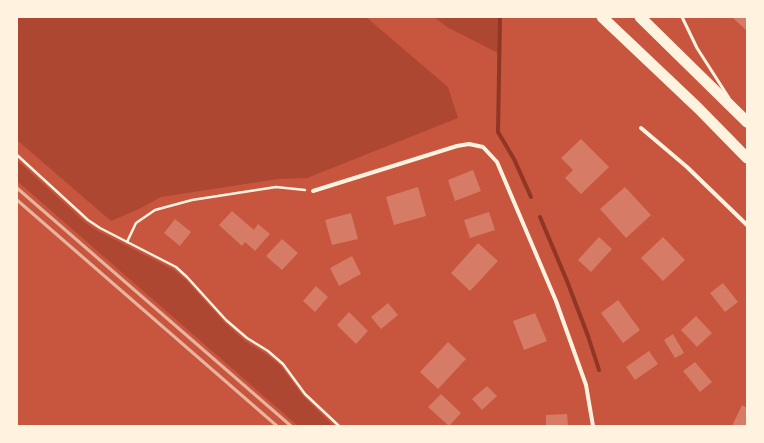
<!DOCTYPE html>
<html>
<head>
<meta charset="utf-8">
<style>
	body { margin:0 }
	#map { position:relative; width:764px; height:443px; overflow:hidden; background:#c8553d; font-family:Helvetica,sans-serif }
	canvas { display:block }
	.frame { position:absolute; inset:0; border:18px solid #fff3e0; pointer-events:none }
</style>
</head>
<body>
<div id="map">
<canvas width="764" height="443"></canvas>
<div class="frame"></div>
</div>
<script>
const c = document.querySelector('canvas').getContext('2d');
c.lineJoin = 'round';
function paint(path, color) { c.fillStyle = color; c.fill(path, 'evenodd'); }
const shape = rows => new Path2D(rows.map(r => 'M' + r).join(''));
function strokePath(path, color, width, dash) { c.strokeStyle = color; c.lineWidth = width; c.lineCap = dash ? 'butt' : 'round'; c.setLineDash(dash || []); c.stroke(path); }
paint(shape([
	[17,17,366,17,448,87,458,118,307,178,278,179,161,197,141,208,111,221,17,140],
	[434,17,501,17,500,54,447,27],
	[17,160,86,223,98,231,174,270,185,279,225,323,245,341,266,354,281,366,303,396,334,426,298,426,17,181]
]), '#ae4732');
strokePath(shape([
	[500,17,498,132,514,159,531,197],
	[540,217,567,281,588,336,599,370]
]), '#8f3625', 4);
paint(shape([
	[732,17,747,17,747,31],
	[581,139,609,167,581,194,565,178,573,170,561,158],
	[473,170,481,191,455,201,448,180],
	[418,187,426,216,394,225,386,197],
	[625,187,651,215,626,238,600,209],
	[232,211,254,230,258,224,270,234,255,251,245,242,242,246,219,225],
	[489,212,495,230,470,238,464,220],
	[351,213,358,239,332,245,325,220],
	[175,219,191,232,180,246,164,233],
	[599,237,612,249,591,272,578,260],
	[663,237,685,260,663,281,641,258],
	[282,239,298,253,282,270,266,256],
	[478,243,498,261,470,291,451,273],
	[352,256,361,274,339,286,330,268],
	[723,283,738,302,725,312,710,293],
	[316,286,328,297,315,312,303,301],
	[618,300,640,330,623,343,601,313],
	[388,303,398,315,381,329,371,317],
	[349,312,368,331,356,344,337,325],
	[535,313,547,341,524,350,513,321],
	[696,316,712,333,697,347,681,330],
	[673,334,684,353,675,358,664,340],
	[448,342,466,359,438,389,420,372],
	[649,351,658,364,635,380,626,367],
	[695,362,712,382,700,392,683,371],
	[487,386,497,396,482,410,472,399],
	[441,394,461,413,449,426,428,407],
	[742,405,747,408,747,426,732,426],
	[567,414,568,426,546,426,546,415]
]), '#d67c66');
strokePath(shape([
	[17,155,88,220,100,228,176,267,187,277,226,320,247,338,268,351,283,364,305,394,339,426],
	[127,242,136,223,155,210,192,200,276,187,305,190]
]), '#fff3e0', 2.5);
strokePath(shape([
	[682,17,697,48,729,98]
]), '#fff3e0', 3);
strokePath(shape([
	[641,128,687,167,747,225],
	[313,191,457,146,469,144,483,147,497,162,556,301,586,385,593,426]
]), '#fff3e0', 4);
strokePath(shape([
	[602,17,698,108,747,158],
	[640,17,747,122]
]), '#fff3e0', 11);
strokePath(shape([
	[17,188,291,426],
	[17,200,277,426]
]), '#e9b49f', 3);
</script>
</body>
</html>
